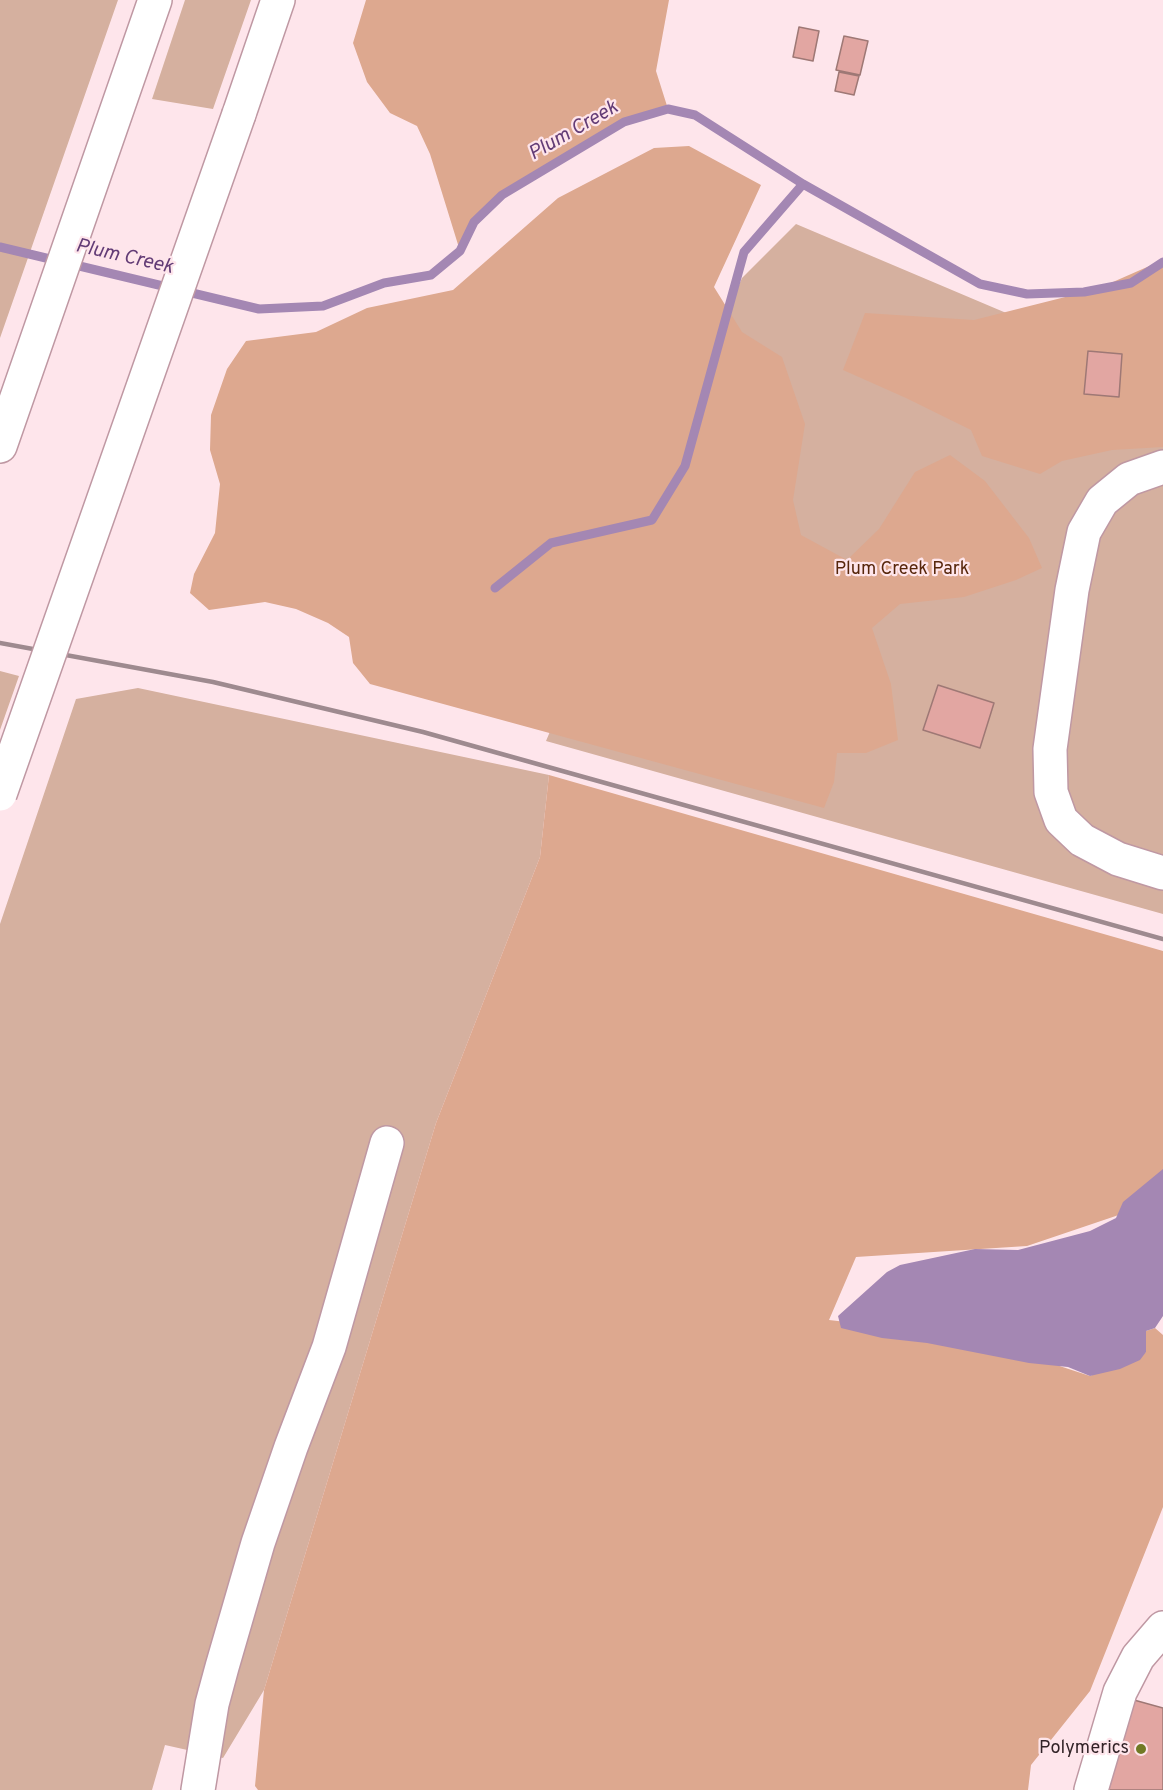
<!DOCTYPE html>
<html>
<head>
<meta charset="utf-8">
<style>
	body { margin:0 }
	canvas { display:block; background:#fee5eb }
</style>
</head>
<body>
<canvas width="1163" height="1790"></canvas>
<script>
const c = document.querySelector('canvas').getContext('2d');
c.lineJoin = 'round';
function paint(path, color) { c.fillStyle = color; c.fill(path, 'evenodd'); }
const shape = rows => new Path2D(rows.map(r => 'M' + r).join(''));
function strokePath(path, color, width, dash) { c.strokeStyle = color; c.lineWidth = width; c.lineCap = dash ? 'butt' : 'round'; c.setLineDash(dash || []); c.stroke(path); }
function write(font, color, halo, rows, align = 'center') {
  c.font = font + ' Overpass,sans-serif'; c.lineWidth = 4.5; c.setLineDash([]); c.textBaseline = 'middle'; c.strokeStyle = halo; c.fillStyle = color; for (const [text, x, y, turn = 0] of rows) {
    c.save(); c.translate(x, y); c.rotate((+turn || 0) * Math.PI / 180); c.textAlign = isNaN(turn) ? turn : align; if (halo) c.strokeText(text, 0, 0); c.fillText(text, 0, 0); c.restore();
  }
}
paint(shape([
	[0,0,118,0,0,338],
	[185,0,251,0,213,109,152,99],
	[796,224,1011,315,1163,286,1163,914,546,741,742,278],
	[0,671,19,676,0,730],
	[138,688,549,775,540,857,436,1123,264,1690,223,1758,165,1745,152,1790,0,1790,0,924,76,699]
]), '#d5b09f');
paint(shape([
	[366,0,669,0,656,71,668,109,624,122,502,195,474,222,460,251,430,154,417,126,390,113,367,82,353,43],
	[689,146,761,185,714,287,742,332,782,357,805,424,793,500,801,535,847,560,879,529,915,472,950,455,985,481,1029,538,1042,568,1016,580,964,597,900,604,872,628,891,684,898,740,866,753,837,753,834,782,824,808,370,684,353,663,349,637,328,623,296,609,265,602,209,610,190,593,194,574,215,533,220,484,210,450,211,415,227,369,246,341,316,332,367,308,453,290,558,198,654,148],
	[1163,260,1163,447,1112,450,1062,461,1040,474,982,456,971,430,906,398,843,370,865,313,974,320,1097,289],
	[549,775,1163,951,1163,1200,1027,1246,856,1257,829,1320,968,1336,1090,1376,1146,1352,1146,1331,1155,1328,1163,1335,1163,1507,1090,1691,1031,1765,1028,1790,258,1790,255,1786,264,1690,436,1123,540,857]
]), '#dda88f');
paint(shape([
	[1163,1169,1163,1316,1155,1328,1146,1331,1146,1352,1140,1360,1120,1369,1090,1376,1068,1367,1029,1363,927,1343,882,1338,841,1328,838,1316,887,1272,900,1265,975,1249,1018,1250,1090,1231,1116,1218,1123,1202]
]), '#a487b3');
strokePath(shape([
	[0,247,259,309,323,306,384,283,431,275,460,251,474,222,502,195,624,122,668,109,695,115,803,184,980,284,1027,294,1084,292,1131,283,1163,262],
	[495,588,551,543,652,520,685,466,744,252,803,184]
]), '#a487b3', 9);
const building = shape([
	[799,27,819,31,813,61,793,57,799,27],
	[844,36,868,41,860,75,836,70,844,36],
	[839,72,859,76,854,95,835,91,839,72],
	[1088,351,1122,354,1119,397,1084,394,1088,351],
	[938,685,994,703,980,748,923,730,938,685],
	[1134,1700,1163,1708,1163,1790,1108,1790,1134,1700]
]);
paint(building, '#e2a6a2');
strokePath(building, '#9e7875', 1.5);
const minor = shape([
	[1163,467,1129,479,1102,501,1084,532,1072,590,1050,749,1051,792,1061,820,1082,840,1118,859,1163,873],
	[198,1790,212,1704,222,1667,258,1543,291,1447,329,1347,387,1143],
	[1091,1790,1120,1692,1138,1657,1163,1628]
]);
const major = shape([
	[239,114,278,0],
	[0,446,155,0]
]);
strokePath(minor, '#bf98a3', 36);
strokePath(major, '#bf98a3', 36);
strokePath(minor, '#fff', 33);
strokePath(major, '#fff', 33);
strokePath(shape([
	[0,643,213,682,423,732,1163,939]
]), '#9e8a8f', 4.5);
const majorBridge = shape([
	[0,794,239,114]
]);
strokePath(majorBridge, '#bf98a3', 36, []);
strokePath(majorBridge, '#fff', 33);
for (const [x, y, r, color] of [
	[1141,1749,6,"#717a25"]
]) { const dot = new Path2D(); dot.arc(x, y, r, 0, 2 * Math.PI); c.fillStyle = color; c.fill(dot); strokePath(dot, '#fee5eb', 2); }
write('18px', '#57260b', '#fee5eb', [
	["Plum Creek Park",902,570]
]);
write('18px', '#322327', '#fee5eb', [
	["Polymerics",1129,1749]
], 'right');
write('italic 20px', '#633c76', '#fee5eb', [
	["Plum Creek",574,132,-30],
	["Plum Creek",124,258,13]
]);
</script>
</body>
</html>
